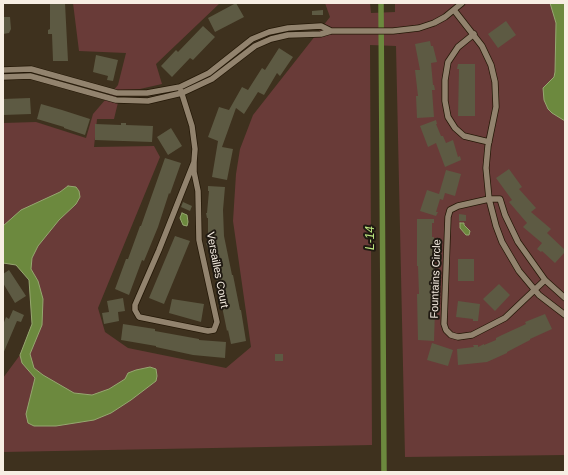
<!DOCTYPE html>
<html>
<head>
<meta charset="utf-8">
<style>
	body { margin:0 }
	#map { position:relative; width:568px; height:475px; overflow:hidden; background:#3e311e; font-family:Helvetica,sans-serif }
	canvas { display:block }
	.frame { position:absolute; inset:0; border:4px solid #f7eee3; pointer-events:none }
</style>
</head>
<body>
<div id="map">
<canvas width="568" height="475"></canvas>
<div class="frame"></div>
</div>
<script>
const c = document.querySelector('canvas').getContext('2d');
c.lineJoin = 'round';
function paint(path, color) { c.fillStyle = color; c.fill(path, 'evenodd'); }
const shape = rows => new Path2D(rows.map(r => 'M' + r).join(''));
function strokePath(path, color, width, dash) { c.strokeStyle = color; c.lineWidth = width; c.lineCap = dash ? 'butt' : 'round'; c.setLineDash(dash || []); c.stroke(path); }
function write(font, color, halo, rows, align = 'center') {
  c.font = font + ' Helvetica,sans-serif'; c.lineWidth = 4; c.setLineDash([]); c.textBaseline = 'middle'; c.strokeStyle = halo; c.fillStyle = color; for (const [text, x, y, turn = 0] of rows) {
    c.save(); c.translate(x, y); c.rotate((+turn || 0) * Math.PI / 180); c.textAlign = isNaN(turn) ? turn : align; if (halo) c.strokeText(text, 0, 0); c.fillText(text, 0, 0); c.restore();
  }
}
paint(shape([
	[73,3,220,3,156,64,162,84,140,89,121,90,114,119,97,119,94,147,154,146,160,157,98,308,105,332,128,348,226,368,251,347,233,221,236,174,240,149,253,115,330,17,325,3,370,3,371,13,395,12,395,3,565,3,565,455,405,457,396,46,370,45,372,445,3,452,3,378,20,355,32,324,29,280,16,265,3,263,3,123,36,122,86,138,93,114,118,85,126,53,79,51]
]), '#693b38');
const water = shape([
	[550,3,565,3,565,121,552,113,548,109,544,100,543,88,554,77,555,72,556,23,550,3],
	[68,186,76,187,79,191,80,197,76,204,59,220,38,246,32,258,31,269,38,281,43,299,42,325,30,354,34,368,43,375,74,393,92,395,109,389,125,379,128,373,136,370,150,367,156,369,157,376,156,381,131,400,111,413,94,420,56,426,34,426,28,423,26,414,35,378,22,363,20,355,32,324,29,280,16,265,3,263,3,226,21,210,60,192,68,186],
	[182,213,187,215,188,222,187,226,183,225,180,218,182,213],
	[460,223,464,223,464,225,470,231,469,235,466,235,460,228,460,223]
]);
paint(water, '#6c893e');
strokePath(water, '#96a770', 1);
strokePath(shape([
	[381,3,384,472]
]), '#6c893e', 5.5);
paint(shape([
	[50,3,65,3,68,61,53,61,52,34,48,34,48,30,50,29],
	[236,3,244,17,215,32,208,18],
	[323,10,323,15,312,15,312,11],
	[3,17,10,17,11,29,9,33,3,34],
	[506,21,516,35,498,48,488,34],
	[203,26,215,37,193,60,190,58,172,77,161,66,176,50,178,52],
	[430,41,431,46,433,46,437,62,431,63,433,85,434,85,435,90,432,90,434,117,417,118,416,96,418,96,415,70,420,70,415,44],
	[279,48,293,57,280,76,277,73,264,95,258,92,244,114,236,108,222,147,233,149,227,180,212,177,218,141,208,137,219,107,229,110,242,87,248,90,262,68,265,70],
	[96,55,118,60,113,81,107,80,108,76,93,72],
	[458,64,475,64,475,116,458,116,459,69,457,69],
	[30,98,31,114,3,115,3,99],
	[41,104,62,110,90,119,85,135,64,128,64,127,37,119],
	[436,120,437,124,436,124,441,136,443,136,446,143,453,140,458,157,460,156,461,160,445,167,436,143,428,147,420,126],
	[121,123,126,123,126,125,153,126,152,142,95,140,95,124,121,125],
	[171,128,182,146,168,155,157,137],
	[165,158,181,163,170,194,169,193,158,227,144,261,142,260,129,295,115,289,126,259,128,259,140,226,141,226],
	[509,169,522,187,519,189,536,208,531,212,551,229,547,233,565,250,565,252,555,263,542,251,541,252,537,249,542,243,523,227,527,223,509,202,512,200,496,178],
	[446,170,461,174,455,196,445,193,443,200,440,199,436,212,438,212,436,216,420,211,427,190,439,194],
	[208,186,225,187,223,210,224,236,232,275,233,275,240,310,241,310,246,341,231,344,228,330,227,331,210,248,208,249,206,243,208,243,208,218,207,218,206,213,207,213,209,191,208,191],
	[183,202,192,206,190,211,181,207],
	[459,214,466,215,466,221,459,221],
	[417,219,434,219,434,223,432,223,432,237,434,237,434,248,433,248,433,262,434,262,435,269,436,269,436,273,434,273,434,286,436,286,435,298,433,298,433,310,435,310,434,341,418,340,417,294,419,294,418,266,417,266],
	[175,236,190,241,164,304,149,298],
	[458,259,474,259,474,281,458,281],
	[9,270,26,296,15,303,3,283,3,274],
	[499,284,510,295,495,311,483,299],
	[123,298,125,311,118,312,119,321,104,324,102,313,109,312,107,301],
	[172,299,204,304,201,322,169,313],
	[458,301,480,304,478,321,473,321,473,319,456,317],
	[13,310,24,315,21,322,17,321,3,354,3,325,6,317,9,319],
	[545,314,552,329,530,339,530,340,507,352,507,353,487,362,458,365,457,349,474,347,473,345,478,345,478,347,484,344,484,345,496,340,496,338,502,335,526,324,525,322],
	[123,324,155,329,155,331,199,339,199,340,226,342,225,358,193,355,156,347,156,346,121,340],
	[432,343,453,350,448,366,427,360],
	[275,354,283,354,283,361,275,361]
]), '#5d5a43');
const street = shape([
	[454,10,482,46,491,65,495,82,496,107,488,146,486,168,489,199,496,226,502,242,519,271,539,295,565,315],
	[474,34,458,47,448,62,445,80,445,101,448,117,455,128,464,136,489,142],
	[3,70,31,69,117,93,147,93,180,87,209,73,252,39,269,32,288,28,321,26,331,31],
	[3,77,30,76,116,100,148,101,182,93,212,79,255,46,271,39,288,35,321,34,331,31,393,31,419,28,434,23,445,17,462,3],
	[181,91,192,126,195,149,194,162],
	[194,162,194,172,198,191,199,240,217,322,214,330,208,331,139,317,135,310,135,305,159,250,194,162],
	[545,280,505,318,472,335,458,337,451,335,446,330,444,324,448,217,450,210,458,206,489,199,500,199,505,215,518,242,545,280,565,298]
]);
strokePath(street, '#241807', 7);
strokePath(street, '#92836e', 5.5);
write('11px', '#f7eee3', '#201a12', [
	["Versailles Court",217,270,79],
	["Fountains Circle",436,279,-88]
]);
write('italic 12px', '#bce67e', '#201a12', [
	["L-14",371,238,-90]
]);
</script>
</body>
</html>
